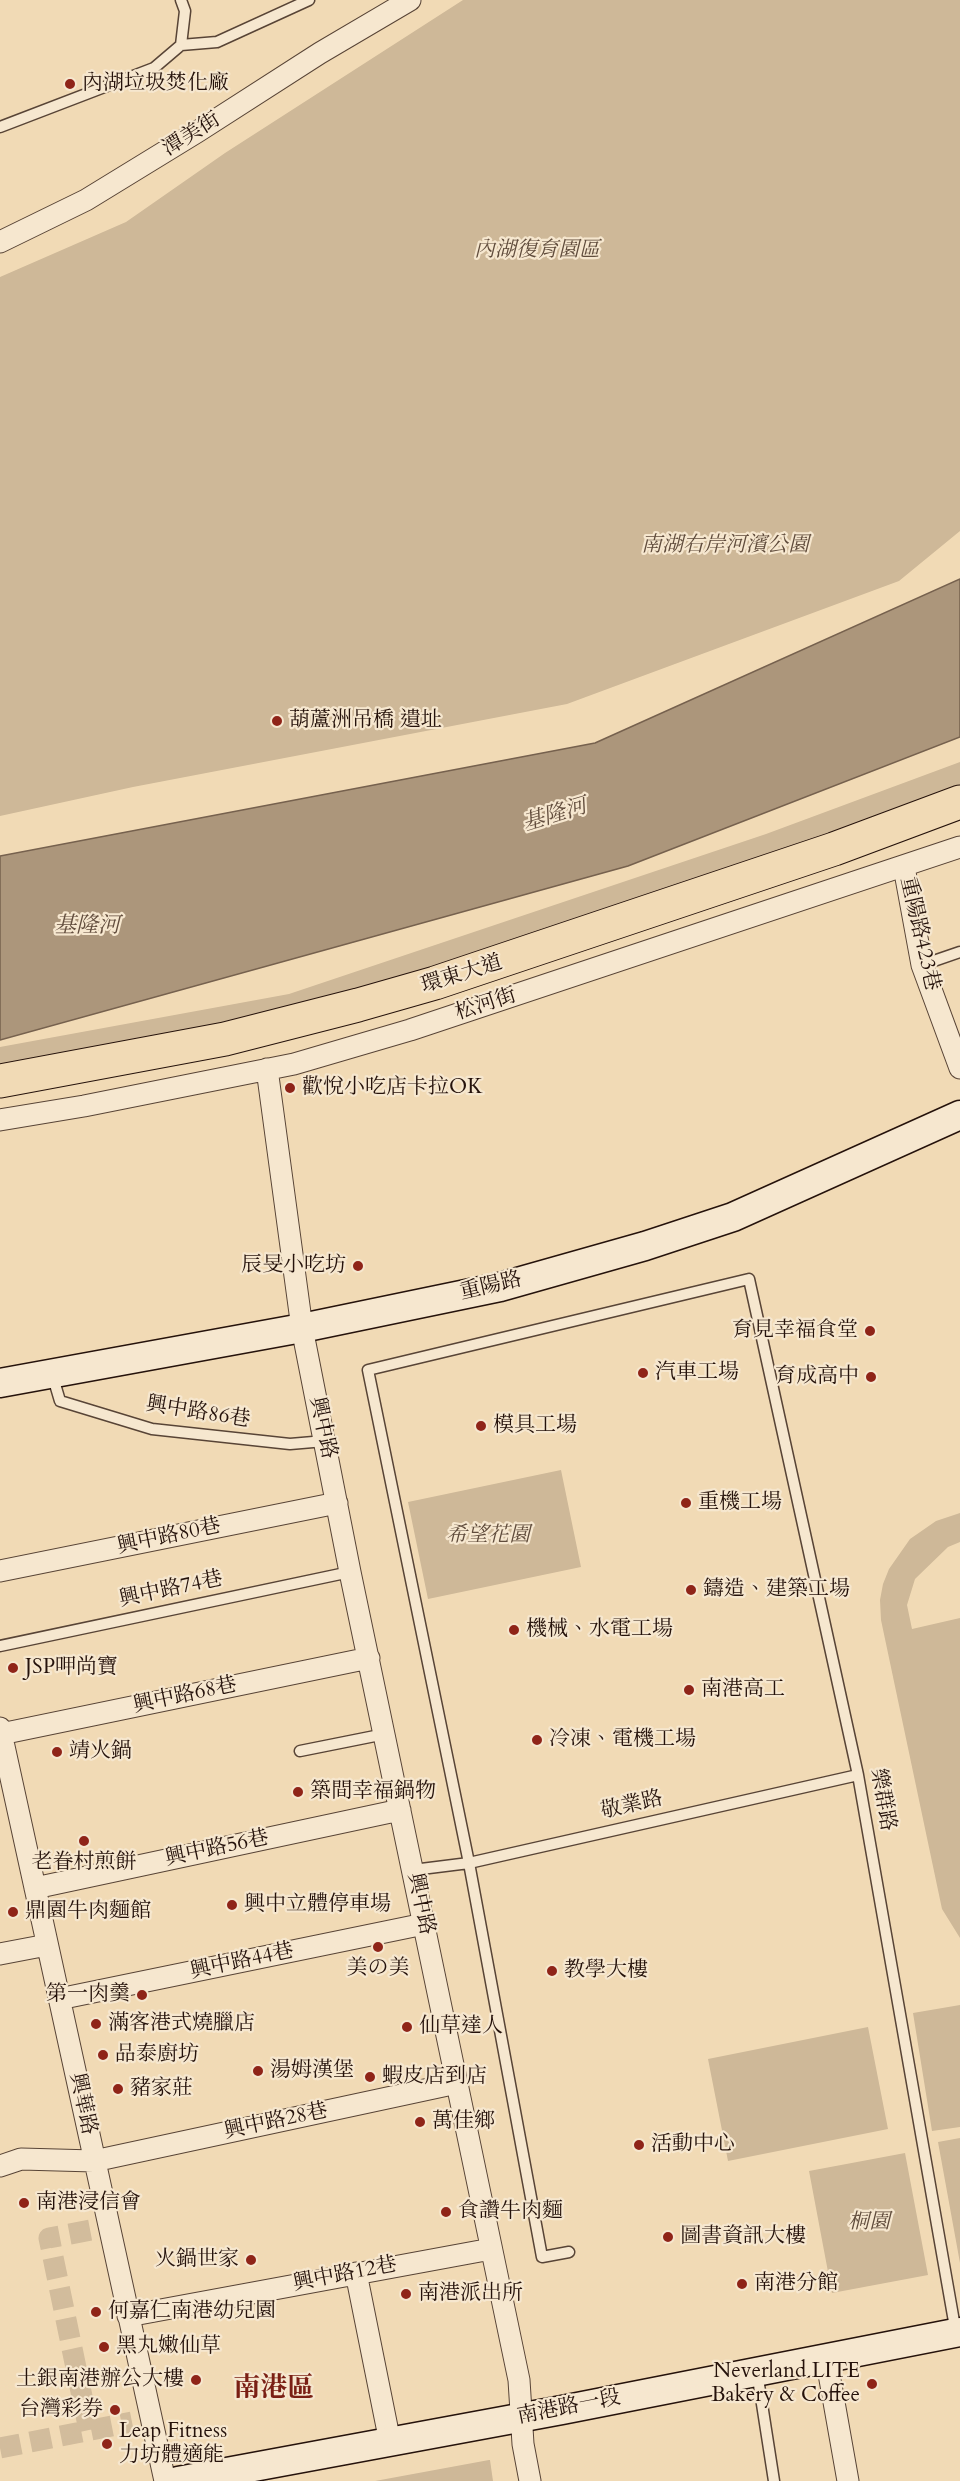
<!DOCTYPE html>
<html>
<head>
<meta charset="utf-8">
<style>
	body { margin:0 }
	canvas { display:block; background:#f1dab5 }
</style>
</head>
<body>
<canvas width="960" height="2481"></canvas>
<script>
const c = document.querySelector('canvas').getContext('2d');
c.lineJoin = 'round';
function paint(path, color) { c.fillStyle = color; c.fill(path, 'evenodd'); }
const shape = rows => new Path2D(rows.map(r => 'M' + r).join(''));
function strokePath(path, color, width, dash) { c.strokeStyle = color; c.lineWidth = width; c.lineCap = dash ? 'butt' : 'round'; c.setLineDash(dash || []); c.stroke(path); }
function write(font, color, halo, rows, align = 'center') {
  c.font = font + ' Cardo,"Noto Serif TC","Noto Serif JP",serif'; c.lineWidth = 4.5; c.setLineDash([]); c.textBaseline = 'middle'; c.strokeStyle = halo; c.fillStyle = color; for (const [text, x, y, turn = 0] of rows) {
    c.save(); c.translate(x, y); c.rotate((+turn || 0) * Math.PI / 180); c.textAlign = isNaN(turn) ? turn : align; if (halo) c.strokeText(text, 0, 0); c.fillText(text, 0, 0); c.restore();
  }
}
paint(shape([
	[463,0,960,0,960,531,899,581,567,704,133,787,0,816,0,277,126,222,225,153],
	[960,762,960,796,563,936,0,1080,0,1047,289,994,766,834],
	[561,1470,581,1567,428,1599,408,1502],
	[960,1513,960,1542,948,1547,915,1579,907,1605,912,1629,960,1618,960,1938,942,1909,881,1620,880,1600,883,1584,889,1569,910,1539,936,1521],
	[960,2005,960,2127,932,2131,913,2013],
	[868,2027,888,2129,728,2161,708,2059],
	[960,2138,960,2263,938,2142],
	[905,2153,928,2275,832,2293,809,2171],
	[490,2460,493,2481,375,2481,489,2460]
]), '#ceb898');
const water = shape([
	[960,579,960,737,628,866,0,1040,0,856,595,743,960,579]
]);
paint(water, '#ac967b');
strokePath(water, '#76614e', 1.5);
strokePath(shape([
	[89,2430,49,2238,91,2230],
	[0,2448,132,2422]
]), '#d2bc9c', 21, [21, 10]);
const lane = shape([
	[181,45,217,42,309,0],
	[0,127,154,68,181,45,185,11,181,0],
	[922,965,960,952],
	[52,1374,60,1401,152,1429,290,1444,325,1441],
	[0,1646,350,1572],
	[300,1751,385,1734],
	[413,1870,469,1863,858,1775],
	[569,2252,542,2257,469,1863,368,1370,749,1279,858,1775,956,2333],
	[757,2372,774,2481]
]);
const street = shape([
	[0,242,86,200,197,132,320,53,410,0],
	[904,867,922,965,960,1068],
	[267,1069,302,1328,350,1572,519,2380,523,2444,530,2481],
	[0,1120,84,1106,294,1064,410,1030,960,847],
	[0,1571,337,1503],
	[0,1728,165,2481],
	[1,1734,369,1658],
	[35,1888,400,1810],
	[0,1954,47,1945],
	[59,1999,424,1924],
	[0,2166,21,2159,94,2161,457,2083],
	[356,2273,390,2442],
	[128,2316,491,2249],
	[826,2357,848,2481]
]);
const secondary = shape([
	[0,1383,302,1328,500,1287,645,1246,733,1217,960,1115],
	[178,2481,562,2410,960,2332]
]);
const highway = shape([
	[0,1081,225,1039,358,1005,435,983,834,849,960,802]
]);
strokePath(lane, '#584436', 13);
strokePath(street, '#584436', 23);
strokePath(secondary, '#25120b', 31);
strokePath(highway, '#25120b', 35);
strokePath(lane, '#f6e7cf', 10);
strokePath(street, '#f6e7cf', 21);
strokePath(secondary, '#f6e7cf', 28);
strokePath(highway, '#f1dab5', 33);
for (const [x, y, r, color] of [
	[70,84,6,"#8f2418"],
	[277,721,6,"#8f2418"],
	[290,1088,6,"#8f2418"],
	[358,1266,6,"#8f2418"],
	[870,1331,6,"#8f2418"],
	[643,1373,6,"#8f2418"],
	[871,1377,6,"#8f2418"],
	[481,1426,6,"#8f2418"],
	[686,1503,6,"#8f2418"],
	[691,1590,6,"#8f2418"],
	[514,1630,6,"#8f2418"],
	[13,1668,6,"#8f2418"],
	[689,1690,6,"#8f2418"],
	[537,1740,6,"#8f2418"],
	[57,1752,6,"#8f2418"],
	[298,1792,6,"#8f2418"],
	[84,1841,6,"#8f2418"],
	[232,1905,6,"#8f2418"],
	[13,1912,6,"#8f2418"],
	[378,1947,6,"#8f2418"],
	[552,1971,6,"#8f2418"],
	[142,1995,6,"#8f2418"],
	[96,2024,6,"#8f2418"],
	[407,2027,6,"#8f2418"],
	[103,2055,6,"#8f2418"],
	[258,2071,6,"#8f2418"],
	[370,2077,6,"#8f2418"],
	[118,2089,6,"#8f2418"],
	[420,2122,6,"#8f2418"],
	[639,2145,6,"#8f2418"],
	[24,2203,6,"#8f2418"],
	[446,2212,6,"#8f2418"],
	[668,2237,6,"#8f2418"],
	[251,2260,6,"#8f2418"],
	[742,2284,6,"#8f2418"],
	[406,2294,6,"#8f2418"],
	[96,2312,6,"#8f2418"],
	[104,2347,6,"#8f2418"],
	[196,2380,6,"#8f2418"],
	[872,2384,6,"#8f2418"],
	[115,2410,6,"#8f2418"],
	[107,2444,6,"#8f2418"]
]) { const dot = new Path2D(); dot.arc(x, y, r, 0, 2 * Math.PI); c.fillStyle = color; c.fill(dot); strokePath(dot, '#f6e7cf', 2); }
write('21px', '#25120b', '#f6e7cf', [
	["內湖垃圾焚化廠",82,84],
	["葫蘆洲吊橋 遺址",289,721],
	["歡悅小吃店卡拉OK",302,1088],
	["辰旻小吃坊",346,1266,"right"],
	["育見幸福食堂",858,1331,"right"],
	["汽車工場",655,1373],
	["育成高中",859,1377,"right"],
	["模具工場",493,1426],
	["重機工場",698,1503],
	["鑄造、建築工場",703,1590],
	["機械、水電工場",526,1630],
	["JSP呷尚寶",25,1668],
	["南港高工",701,1690],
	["冷凍、電機工場",549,1740],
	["靖火鍋",69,1752],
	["築間幸福鍋物",310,1792],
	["老眷村煎餅",84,1863,"center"],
	["興中立體停車場",244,1905],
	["鼎園牛肉麵館",25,1912],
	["美の美",378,1969,"center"],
	["教學大樓",564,1971],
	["第一肉羹",130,1995,"right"],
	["滿客港式燒臘店",108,2024],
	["仙草達人",419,2027],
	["品泰廚坊",115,2055],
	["湯姆漢堡",270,2071],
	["蝦皮店到店",382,2077],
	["豬家莊",130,2089],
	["萬佳鄉",432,2122],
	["活動中心",651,2145],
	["南港浸信會",36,2203],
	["食讚牛肉麵",458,2212],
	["圖書資訊大樓",680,2237],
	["火鍋世家",239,2260,"right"],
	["南港分館",754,2284],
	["南港派出所",418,2294],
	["何嘉仁南港幼兒園",108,2312],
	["黑丸嫩仙草",116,2347],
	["Neverland LITE",860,2372,"right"],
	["Bakery & Coffee",860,2396,"right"],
	["土銀南港辦公大樓",184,2380,"right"],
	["台灣彩券",103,2410,"right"],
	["Leap Fitness",119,2432],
	["力坊體適能",119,2456]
], 'left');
write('21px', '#25120b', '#f6e7cf', [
	["潭美街",192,135,-32],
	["重陽路423巷",919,934,77],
	["環東大道",462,975,-17],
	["松河街",486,1005,-18],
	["重陽路",491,1287,-13],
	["興中路86巷",198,1413,9],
	["興中路",322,1428,78],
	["興中路80巷",169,1537,-12],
	["興中路74巷",171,1590,-12],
	["興中路68巷",185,1696,-12],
	["樂群路",882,1800,80],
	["敬業路",632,1806,-13],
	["興中路56巷",217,1849,-12],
	["興中路",420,1904,78],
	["興中路44巷",242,1962,-12],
	["興華路",82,2104,78],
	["興中路28巷",276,2122,-12],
	["興中路12巷",345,2275,-11],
	["南港路一段",569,2408,-11]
]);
write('italic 21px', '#604c3c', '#f6e7cf', [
	["內湖復育園區",537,251],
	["南湖右岸河濱公園",725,546],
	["希望花園",488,1536],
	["桐園",869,2223]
]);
write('italic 22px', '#624d3d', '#f6e7cf', [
	["基隆河",555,816,-17],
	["基隆河",87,927]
]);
write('bold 27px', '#7a1f14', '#f6e7cf', [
	["南港區",274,2390]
]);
</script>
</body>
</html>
